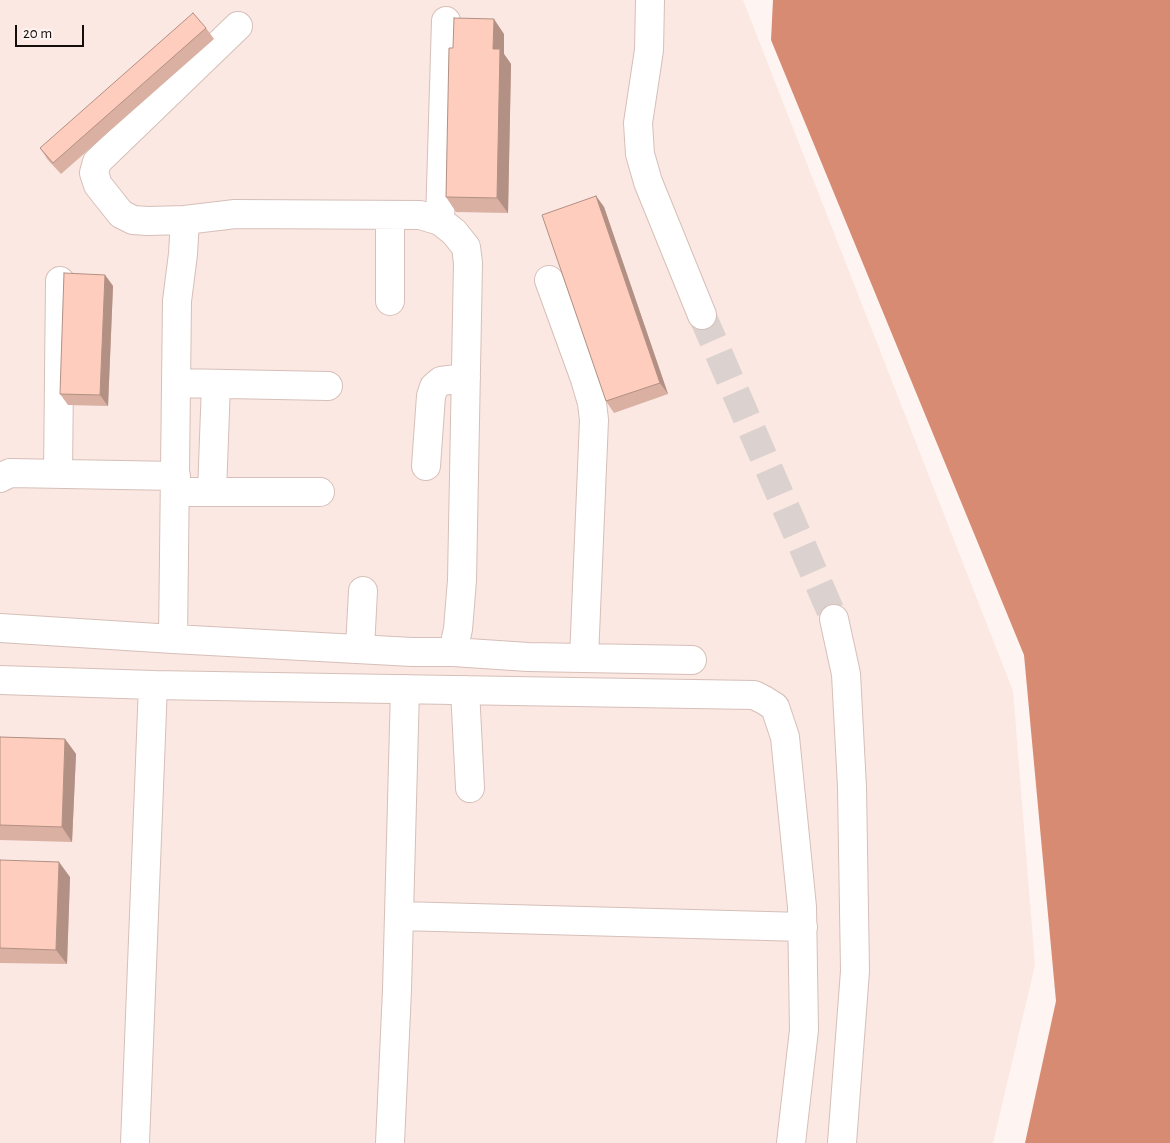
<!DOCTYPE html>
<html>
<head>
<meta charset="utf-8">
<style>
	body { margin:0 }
	#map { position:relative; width:1170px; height:1143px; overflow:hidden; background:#fef4f1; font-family:"Alegreya Sans",sans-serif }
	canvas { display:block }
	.scale { position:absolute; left:15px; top:25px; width:69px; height:22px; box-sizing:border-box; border:2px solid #150d0b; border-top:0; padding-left:6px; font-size:15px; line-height:18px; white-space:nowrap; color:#150d0b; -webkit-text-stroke:4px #fef4f1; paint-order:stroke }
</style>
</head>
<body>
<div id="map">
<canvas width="1170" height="1143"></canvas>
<div class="scale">20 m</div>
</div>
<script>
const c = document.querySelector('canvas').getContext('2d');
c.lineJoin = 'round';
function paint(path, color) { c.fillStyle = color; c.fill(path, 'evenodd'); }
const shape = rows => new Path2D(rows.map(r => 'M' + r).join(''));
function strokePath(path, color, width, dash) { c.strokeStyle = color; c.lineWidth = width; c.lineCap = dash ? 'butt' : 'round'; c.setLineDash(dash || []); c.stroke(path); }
paint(shape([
	[0,0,743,0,1013,691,1035,965,993,1143,0,1143]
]), '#fbe8e2');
paint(shape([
	[773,0,1170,0,1170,1143,1025,1143,1056,1001,1024,655,771,40]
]), '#d88b73');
strokePath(shape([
	[702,315,834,619]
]), '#dbd1ce', 28, [28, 14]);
const minor = shape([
	[650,0,649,50,638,123,640,154,648,182,702,315],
	[390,215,390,301],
	[185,220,148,221,133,220,121,214,98,185,94,173,97,162,238,26],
	[440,221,446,21],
	[549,280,585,379,592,403,594,420,584,658],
	[177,383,328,386],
	[426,466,431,396,434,387,441,381,466,378],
	[58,474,60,281],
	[0,478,10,473,176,476],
	[176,492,320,492],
	[212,492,216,384],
	[834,619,846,674,852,787,855,971,842,1143],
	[0,628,173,639,412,652,453,652,458,629,462,580,468,263,466,247,454,232,440,221,420,215,235,214,185,220,183,254,177,301,173,639],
	[360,648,363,591],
	[453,652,528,657,692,660],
	[0,680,153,685,754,695,764,700,775,707,785,737,802,907,804,1030,791,1143],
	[465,690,470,788],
	[400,916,803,927],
	[135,1143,153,685],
	[390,1143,397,990,405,689]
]);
strokePath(minor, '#d6bfb8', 30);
strokePath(minor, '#fff', 28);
paint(shape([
	[206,28,214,39,61,174,48,160,40,148],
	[504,34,504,54,511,64,508,213,456,212,446,197,453,48],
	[596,196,604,207,668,394,614,413,606,401],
	[105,275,113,286,108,406,68,405,60,394],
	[0,737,65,739,76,754,72,842,0,840],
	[0,860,70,877,67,964,0,963]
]), '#dab0a3');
paint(shape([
	[494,19,504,34,504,54,511,64,508,213,497,198,493,49],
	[596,196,604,207,668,394,660,383],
	[105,275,113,286,108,406,100,395],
	[65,739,76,754,72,842,62,827],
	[59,862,70,877,67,964,56,950]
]), '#b29084');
const building = shape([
	[193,13,206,28,53,163,40,148,193,13],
	[454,18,494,19,493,49,500,49,497,198,446,197,449,48,453,48,454,18],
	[596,196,660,383,606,401,542,215,596,196],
	[64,273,105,275,100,395,60,394,64,273],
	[0,737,65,739,62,827,0,825,0,737],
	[0,860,59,862,56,950,0,948,0,860]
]);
paint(building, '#fecdbd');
strokePath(building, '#b29084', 1);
</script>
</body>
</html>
